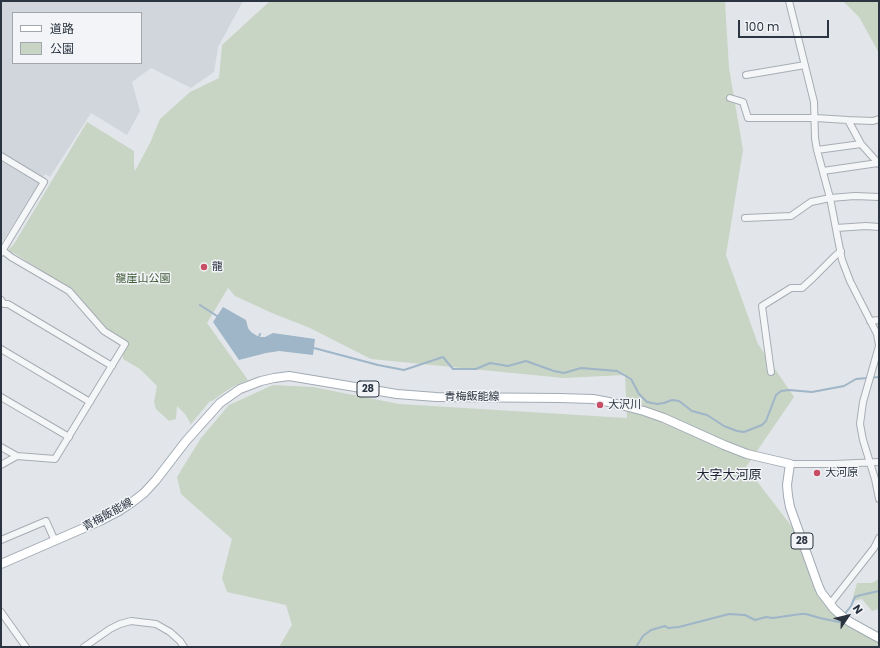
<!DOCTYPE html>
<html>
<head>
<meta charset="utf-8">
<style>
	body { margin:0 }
	#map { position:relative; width:880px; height:648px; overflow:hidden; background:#e2e6ea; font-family:Poppins,"Noto Sans JP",sans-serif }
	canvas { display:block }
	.frame { position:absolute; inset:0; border:2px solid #2b3441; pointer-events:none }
	.legend { position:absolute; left:12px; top:12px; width:130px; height:52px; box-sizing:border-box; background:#f2f4f7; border:1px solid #a2a7ae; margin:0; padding:5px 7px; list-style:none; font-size:12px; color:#2b3441 }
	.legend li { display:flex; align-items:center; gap:8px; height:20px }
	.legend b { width:20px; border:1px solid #a2a7ae }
	.north { position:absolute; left:828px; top:596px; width:40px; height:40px; -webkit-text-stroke:3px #f2f4f7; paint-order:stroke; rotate:55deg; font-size:11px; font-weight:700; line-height:16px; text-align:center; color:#2b3441 }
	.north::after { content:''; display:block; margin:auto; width:14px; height:18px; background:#2b3441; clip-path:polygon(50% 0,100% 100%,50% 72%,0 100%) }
	.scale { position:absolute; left:738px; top:20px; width:91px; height:18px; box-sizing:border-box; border:2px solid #2b3441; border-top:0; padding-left:5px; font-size:12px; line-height:14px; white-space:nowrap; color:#2b3441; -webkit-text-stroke:3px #f2f4f7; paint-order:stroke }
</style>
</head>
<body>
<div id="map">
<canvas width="880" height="648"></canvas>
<div class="frame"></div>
<ul class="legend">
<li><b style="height:5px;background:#fff"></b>道路</li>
<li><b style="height:11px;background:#c8d4c4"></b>公園</li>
</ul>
<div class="north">N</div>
<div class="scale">100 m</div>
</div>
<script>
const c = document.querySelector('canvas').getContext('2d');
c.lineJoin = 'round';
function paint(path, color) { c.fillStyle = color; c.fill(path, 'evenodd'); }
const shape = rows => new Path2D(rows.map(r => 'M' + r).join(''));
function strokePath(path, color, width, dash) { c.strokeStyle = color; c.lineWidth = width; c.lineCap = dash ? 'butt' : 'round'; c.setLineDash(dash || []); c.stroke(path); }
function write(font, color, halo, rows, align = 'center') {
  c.font = font + ' Poppins,"Noto Sans JP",sans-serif'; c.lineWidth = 3; c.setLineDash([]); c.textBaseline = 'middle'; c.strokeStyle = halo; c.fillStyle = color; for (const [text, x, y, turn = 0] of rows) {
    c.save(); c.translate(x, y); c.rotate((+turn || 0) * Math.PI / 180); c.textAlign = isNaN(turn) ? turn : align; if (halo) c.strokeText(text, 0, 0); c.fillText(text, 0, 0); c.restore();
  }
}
paint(shape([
	[1,1,243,1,218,47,214,72,191,88,151,68,132,82,140,111,127,135,91,113,50,177,45,174,1,244],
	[13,13,141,13,141,63,13,63]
]), '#d1d5dc');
paint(shape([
	[270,1,725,1,729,68,743,150,726,255,758,344,794,397,746,467,799,536,815,589,836,618,879,643,879,647,279,647,292,625,286,605,227,592,222,578,232,539,181,494,177,477,201,438,229,405,273,385,313,387,399,404,627,418,625,375,563,378,371,359,310,328,272,313,235,296,228,288,207,323,248,380,234,386,223,393,212,401,210,401,191,424,185,414,177,406,176,419,169,421,156,409,154,402,157,386,140,369,123,359,123,352,128,343,104,328,61,283,14,253,10,252,9,249,14,244,87,122,134,151,134,165,135,171,150,143,160,119,190,92,219,78,222,45],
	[843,1,879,1,879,53,859,17],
	[879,579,879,609,872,611,862,599,852,601,857,583,872,583]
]), '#c8d4c4');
paint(shape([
	[223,307,246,320,248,328,251,332,259,337,265,337,273,333,315,339,313,355,279,351,266,353,239,360,213,322]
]), '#9fb5c8');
strokePath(shape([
	[200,305,217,316],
	[259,337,260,334],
	[314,348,378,365,404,370,443,357,453,369,476,369,490,363,508,366,526,361,554,371,564,373,581,368,617,371,631,379,639,394,647,402,657,404,664,403,672,400,679,401,692,411,707,415,724,426,737,431,744,432,762,425,766,421,776,395,781,391,789,390,812,392,844,386,856,379,879,377],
	[844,615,851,606,855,597,861,595,879,591],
	[636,647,643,636,651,630,665,626,668,628,679,627,729,614,745,615,755,620,766,617,773,618,801,614,806,614,820,618,839,622,841,618]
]), '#9fb5c8', 2);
const minor = shape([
	[789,1,814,102,815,138,817,150,830,198,842,260,850,281,877,334,879,345],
	[746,75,805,65],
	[730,98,743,102,748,118,815,118,848,120,861,144,879,164],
	[848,120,873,121,879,119],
	[817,150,861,144],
	[1,156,44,182,1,253],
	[823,171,878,163],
	[745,218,791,216,811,202,830,198,855,196,879,197],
	[836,228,866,226,879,227],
	[2,250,11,257,69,291,104,331,125,344,55,459,17,456],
	[1,300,4,304,8,304,112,366],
	[870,321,879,320],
	[879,346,863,402,860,424,863,440,875,479,879,499],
	[1,349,90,402],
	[771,372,762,306,791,288,802,288,813,278,835,256,841,251],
	[1,397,69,437],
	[1,447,17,456,1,465],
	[790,464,835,464,879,462],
	[1,540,46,521,55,541],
	[830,604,874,548,879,538],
	[1,612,26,647],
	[84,647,110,629,120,624,131,621,156,624,170,632,180,641,184,647]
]);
const major = shape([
	[1,564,100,521,119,511,131,503,144,493,156,480,186,441,220,403,240,389,261,381,274,378,289,376,397,394,436,397,560,398,593,399,609,402,644,411,664,418,724,445,747,454,790,464,787,485,788,496,790,507,818,585,821,592,834,609,843,617,850,622,879,638]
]);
strokePath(minor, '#a7adb4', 8);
strokePath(major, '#a2abb5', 10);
strokePath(minor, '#f5f6f8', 6);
strokePath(major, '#fff', 8);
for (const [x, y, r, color] of [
	[204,267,4,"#c84e65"],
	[600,405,4,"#c84e65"],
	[817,473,4,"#c84e65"]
]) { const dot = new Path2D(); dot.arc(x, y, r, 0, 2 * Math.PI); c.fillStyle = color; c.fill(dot); strokePath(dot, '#f2f4f7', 1.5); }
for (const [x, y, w] of [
	[368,389,22],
	[802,541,22]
]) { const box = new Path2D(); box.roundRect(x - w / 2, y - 8, w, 16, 3); c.fillStyle = '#f2f4f7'; c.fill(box); strokePath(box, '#2b3441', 1); }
write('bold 10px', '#2b3441', null, [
	["28",368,389],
	["28",802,541]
]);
write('11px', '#2b3441', '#f2f4f7', [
	["龍",212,267],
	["大沢川",608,405],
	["大河原",825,473]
], 'left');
write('11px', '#415c39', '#f2f4f7', [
	["龍崖山公園",143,279]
]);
write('11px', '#2b3441', '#f2f4f7', [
	["青梅飯能線",472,397],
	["青梅飯能線",108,515,-29]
]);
write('13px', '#1d2532', '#f2f4f7', [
	["大字大河原",729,476]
]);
</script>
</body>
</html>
